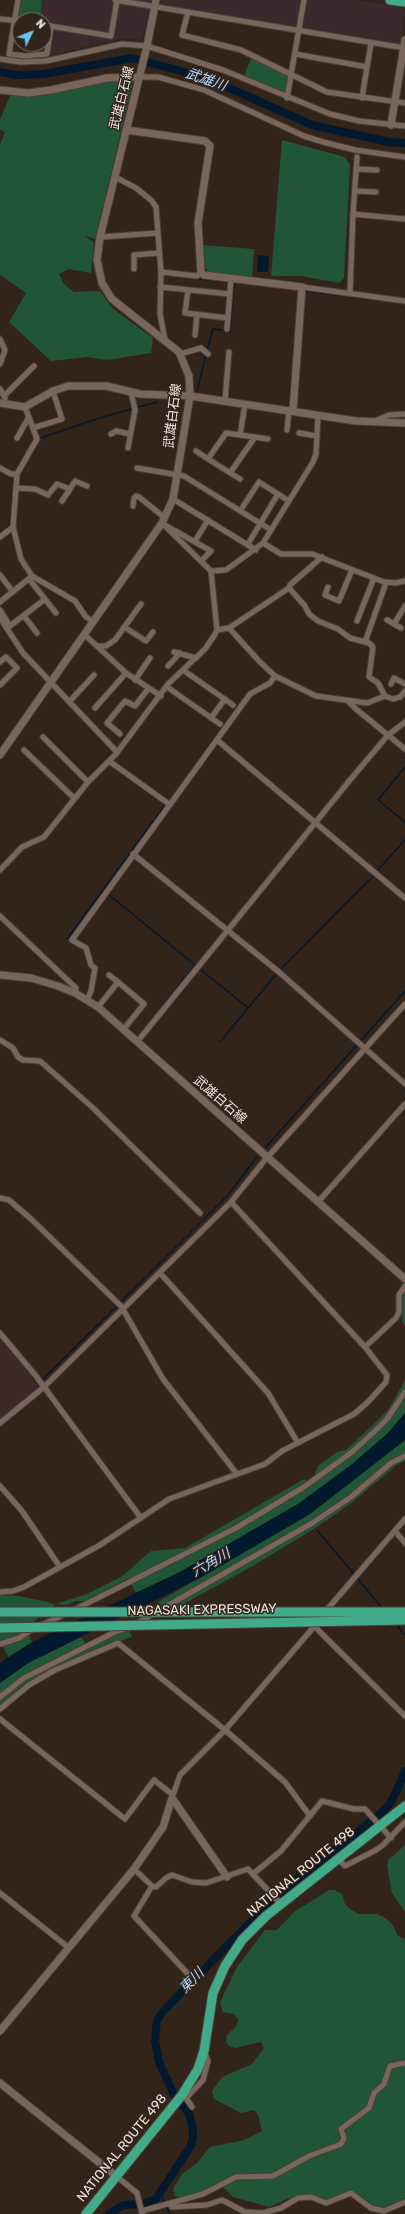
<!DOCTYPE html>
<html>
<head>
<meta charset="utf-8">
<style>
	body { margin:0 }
	#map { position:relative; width:405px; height:2214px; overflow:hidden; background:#33241a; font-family:Rubik,sans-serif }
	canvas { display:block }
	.north { position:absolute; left:12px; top:12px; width:40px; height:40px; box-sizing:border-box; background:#33241a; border:1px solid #7e7068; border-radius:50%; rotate:47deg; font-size:11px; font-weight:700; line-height:16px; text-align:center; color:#eee3dd }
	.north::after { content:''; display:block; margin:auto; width:14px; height:18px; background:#67c4ef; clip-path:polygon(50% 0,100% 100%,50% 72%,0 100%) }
</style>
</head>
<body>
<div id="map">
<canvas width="405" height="2214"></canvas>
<div class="north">N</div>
</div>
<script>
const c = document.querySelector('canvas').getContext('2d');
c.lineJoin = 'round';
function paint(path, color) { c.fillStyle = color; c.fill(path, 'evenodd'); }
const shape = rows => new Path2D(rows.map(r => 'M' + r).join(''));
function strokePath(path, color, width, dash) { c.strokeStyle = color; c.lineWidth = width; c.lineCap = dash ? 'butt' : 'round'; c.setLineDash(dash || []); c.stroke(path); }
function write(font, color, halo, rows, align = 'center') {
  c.font = font + ' Rubik,"Noto Sans JP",sans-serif'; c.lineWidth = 3; c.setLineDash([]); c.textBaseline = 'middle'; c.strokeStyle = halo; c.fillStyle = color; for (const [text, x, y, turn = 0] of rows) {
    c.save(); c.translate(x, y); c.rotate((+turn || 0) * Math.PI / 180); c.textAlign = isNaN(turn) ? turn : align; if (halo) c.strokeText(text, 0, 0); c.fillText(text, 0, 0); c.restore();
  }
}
paint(shape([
	[42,0,151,0,142,39,121,39,49,55,53,25,40,20],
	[162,0,302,0,297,28,161,5],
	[306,0,359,0,401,7,405,13,400,45,301,29]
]), '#3c292e');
paint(shape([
	[0,1337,7,1343,39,1388,0,1420]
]), '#3d2926');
paint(shape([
	[21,0,42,0,40,20,18,18],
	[252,56,289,76,287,92,284,93,244,76],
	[131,80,133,82,95,239,84,235,94,243,91,273,68,269,59,274,64,284,74,292,100,291,113,309,153,338,151,353,107,360,87,357,51,361,9,322,26,293,0,275,0,144,5,132,0,130,0,120,11,93,106,81],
	[282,140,345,157,350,165,344,278,339,283,301,276,271,276],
	[202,245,254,249,252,277,209,272,202,265],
	[405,1290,405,1326,402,1321,401,1298],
	[405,1380,405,1413,387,1434,351,1465,298,1504,180,1572,136,1593,128,1578,86,1601,75,1601,67,1605,56,1604,26,1628,32,1642,9,1657,0,1643,0,1595,19,1596,56,1604,87,1594,121,1577,151,1551,185,1548,304,1479,307,1481,314,1475,318,1466,337,1452,346,1450,378,1420,390,1407],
	[405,1440,405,1461,398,1464,354,1501,317,1527,251,1567,178,1607,162,1606,158,1602,310,1514],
	[129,1630,132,1637,121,1641,117,1640,54,1669,22,1686,0,1705,0,1683,28,1663,81,1637,88,1647,115,1633],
	[405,1845,405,1912,392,1893,387,1865,388,1860],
	[329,1890,335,1890,342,1894,345,1904,351,1910,359,1914,377,1914,385,1918,392,1924,398,1936,405,1939,405,2198,386,2208,375,2207,352,2191,348,2191,325,2201,312,2195,296,2196,290,2200,289,2198,269,2207,233,2197,218,2182,206,2190,179,2198,175,2196,173,2189,182,2174,197,2163,210,2147,244,2140,262,2131,258,2115,254,2110,241,2113,214,2099,212,2091,222,2077,252,2064,264,2048,261,2042,235,2048,229,2046,226,2042,227,2035,237,2025,238,2019,234,2014,223,2012,220,2002,237,1967,265,1930,277,1930,294,1912]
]), '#205535');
paint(shape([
	[258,255,269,256,268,272,257,272],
	[405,1413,405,1440,310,1514,200,1578,28,1663,0,1683,0,1663,9,1657,32,1642,180,1572,298,1504,351,1465,387,1434]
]), '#03192e');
strokePath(shape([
	[163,275,230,282],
	[305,291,376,300],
	[207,351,213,329,230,331,234,282],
	[197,391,206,355],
	[38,439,99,418,157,402],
	[20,464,30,447],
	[0,533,10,525,14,479],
	[54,681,81,711],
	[405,767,378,800,405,822],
	[376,872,405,840],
	[108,894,195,965,164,1004],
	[67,939,165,805,158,799],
	[200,969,247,1007],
	[280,970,374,875],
	[220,1042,277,973],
	[366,1053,405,1088],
	[266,1147,405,991],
	[234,1201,364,1342],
	[120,1303,228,1195,257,1157],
	[43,1379,117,1306],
	[317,1530,354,1574],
	[358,1579,382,1608],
	[395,1623,405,1635],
	[160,2193,170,2214]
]), '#03192e', 1.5);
strokePath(shape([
	[0,72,16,75,44,74,132,58,207,78,312,125,389,142,405,143],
	[109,2214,123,2205,143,2204,156,2199,190,2147,193,2139,193,2129,189,2114,173,2093,159,2062,155,2041,157,2020,165,2009,277,1895,379,1815,389,1805,396,1792,405,1771]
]), '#03192e', 8);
const street = shape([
	[18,0,9,54,25,56,47,54,51,27],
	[115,0,405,48],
	[188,12,182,35,241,50,327,92,405,103],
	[0,19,20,21],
	[44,25,111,36,117,0],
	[295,54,367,67],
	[0,59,21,62,46,61,122,44,147,46,223,70,330,114,359,121,405,126],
	[139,77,158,77,204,90,304,136,323,142,355,150,405,157],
	[287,98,304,0],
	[362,98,371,43],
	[357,169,377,170],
	[115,177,136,188,151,200,156,207,161,272,160,314,165,340],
	[355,191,376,192],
	[353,214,357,157],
	[100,237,158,233],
	[134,269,134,255,159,253],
	[161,272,197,276,201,273],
	[160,287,230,294],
	[302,287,405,301],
	[188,290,185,313,228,318],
	[350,292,353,214,405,219],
	[227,329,231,279],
	[195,335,197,314],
	[0,339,5,350,0,364],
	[180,354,201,348,208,354],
	[0,389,5,398],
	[4,396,34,366],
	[225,401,229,352],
	[25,407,37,439,17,474,13,527,21,559,32,576,75,601,86,617,94,622],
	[375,421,389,415,405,414],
	[33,428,62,419,53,391],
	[287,430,289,410],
	[299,433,317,436],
	[111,434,116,431,130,434],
	[240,435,245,404],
	[17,438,29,417],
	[128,448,135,410,131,392],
	[196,451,208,459,226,433,268,439],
	[208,459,240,479],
	[0,468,11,474,17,474],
	[137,468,184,476,271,530],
	[230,473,255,437],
	[16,488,35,489,48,495,57,484,70,489,75,481,87,486],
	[173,499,256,550],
	[62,501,70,489],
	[133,506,134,498,136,496,139,497,165,518],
	[240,511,259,482,289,501],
	[163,524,211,551,201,561],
	[0,537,13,527],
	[195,541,208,520],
	[263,543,281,554,312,554,384,582,395,583,405,581],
	[248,544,278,494],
	[211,571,226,570,263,543,313,462,316,454,318,416],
	[0,575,13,592],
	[29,579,56,613],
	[328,587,325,595,339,601,352,570],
	[289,588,305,606,309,614,318,621,338,629,350,638,369,643,373,647,369,677,378,683,385,696],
	[0,602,31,577],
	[0,610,10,626,45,599],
	[24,616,37,633],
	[0,618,23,653,117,752],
	[387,620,394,624],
	[357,621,374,578],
	[124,627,146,641,153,632],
	[229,628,289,588,290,585,322,557],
	[401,628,394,624,405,606],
	[217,630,229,628,260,662,275,676,316,696,367,703,385,696,393,699,400,697,405,691],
	[85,635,126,673,161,696],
	[365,642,386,583],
	[97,646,106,646,115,640,141,604],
	[174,652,196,658],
	[0,662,6,657,17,668,0,685],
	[168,666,180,653],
	[183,670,233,705],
	[135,680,150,658],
	[391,684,394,678,405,684],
	[167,687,220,724],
	[70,701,94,675],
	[349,702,356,709,405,749],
	[95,708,126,673],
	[211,718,225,699],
	[120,734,107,723,125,701,135,706,148,689],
	[43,737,88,782],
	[217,740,405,898],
	[24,750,74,798],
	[109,761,169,804],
	[133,854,279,972,405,1084],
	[0,870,22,847,44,837,88,782,116,754,168,684,205,649,214,636,217,630,211,571,162,523],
	[0,916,76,988,75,993],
	[109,975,118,982],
	[87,1000,91,991,95,968,91,965,86,948,72,940,250,694,270,683,275,676],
	[98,1007,118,982,144,1004,123,1030],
	[0,1040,13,1048,18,1057,23,1060,40,1061,92,1107,200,1213],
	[137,1042,350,780,388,735,405,722],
	[0,1198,9,1200,30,1218,121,1306,163,1379,237,1474],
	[231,1202,365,1347],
	[318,1202,405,1104],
	[160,1273,268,1393,298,1443],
	[0,1333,36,1376,141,1518],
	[0,1423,44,1387,231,1202,265,1160,405,1004],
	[0,1486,22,1511,60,1567],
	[395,1531,405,1543],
	[0,1592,13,1591,24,1587,100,1545,169,1499,265,1464,282,1451,354,1414,368,1402,386,1382,387,1375,365,1347,396,1318,399,1312,399,1295,405,1286],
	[74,1610,236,1528,304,1487,352,1452,376,1430,387,1419,405,1392],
	[160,1610,314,1522,351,1497,391,1463,405,1456],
	[325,1612,405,1519],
	[136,1624,153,1614],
	[42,1625,65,1614],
	[314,1626,405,1716],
	[0,1644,19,1638,33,1629],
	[0,1697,24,1678,115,1632,127,1628],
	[0,1709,29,1685,55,1670,118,1643,225,1730,285,1782,310,1816],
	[0,1719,125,1819,154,1780,173,1795],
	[172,1798,180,1775,225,1730,318,1622],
	[338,1859,345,1866,376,1850,383,1845,405,1822],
	[134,1869,152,1886],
	[253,1874,281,1851,322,1801,354,1809,365,1809,391,1838],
	[0,1893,69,1948],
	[189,1975,134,1916,152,1886,156,1887,166,1878,172,1875,192,1882,206,1883,248,1869,281,1904],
	[182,2095,186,2098,203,2080,208,2061,205,2052],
	[186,2098,192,2107],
	[116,2176,137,2193,142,2213],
	[170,2204,172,2207,207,2205,222,2200,245,2212,263,2213,281,2208,298,2198,311,2197,326,2203,351,2193,371,2208,384,2211,405,2202],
	[142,2211,203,2194,236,2177,273,2176,309,2156,341,2144,344,2138,341,2129,369,2108,374,2093,384,2084,390,2066,405,2063]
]);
const secondary = shape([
	[0,90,28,93,51,90,107,78,139,77],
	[391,125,405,40],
	[126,130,205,141,210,146,198,223,201,273,204,275,302,287,293,411],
	[0,403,25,407,53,391,68,386,106,386,140,394,190,396,356,421,405,423],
	[0,755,162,523,173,499,190,396,189,376,179,352,112,299,102,283,97,260,100,237,147,46,156,0],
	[0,975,31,978,58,986,75,993,98,1007,405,1279],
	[0,2031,134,1869,163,1827,172,1798,227,1877],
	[0,2083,116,2176]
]);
const highway = shape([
	[390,0,405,2],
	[86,2214,182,2095,198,2069,204,2051,213,1993,225,1966,242,1940,266,1916,405,1806]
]);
strokePath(street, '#4d4039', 7);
strokePath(secondary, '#4d4039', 9);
strokePath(highway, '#4d4039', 11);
strokePath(street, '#78665b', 5);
strokePath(secondary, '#78665b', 7);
strokePath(highway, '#41aa88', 9);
const highwayBridge = shape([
	[0,1612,405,1612],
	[0,1628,405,1620]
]);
strokePath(highwayBridge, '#4d4039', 11, []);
strokePath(highwayBridge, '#41aa88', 9);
write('13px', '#eee3dd', '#33241a', [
	["武雄白石線",122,98,-76],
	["武雄白石線",173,416,-83],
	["武雄白石線",220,1100,41],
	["NAGASAKI EXPRESSWAY",202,1610,-1],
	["NATIONAL ROUTE 498",301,1872,-39],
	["NATIONAL ROUTE 498",122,2148,-51]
]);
write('italic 14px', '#aed4fc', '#33241a', [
	["武雄川",206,80,19],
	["六角川",211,1563,-30],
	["東川",192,1981,-45]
]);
</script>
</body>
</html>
